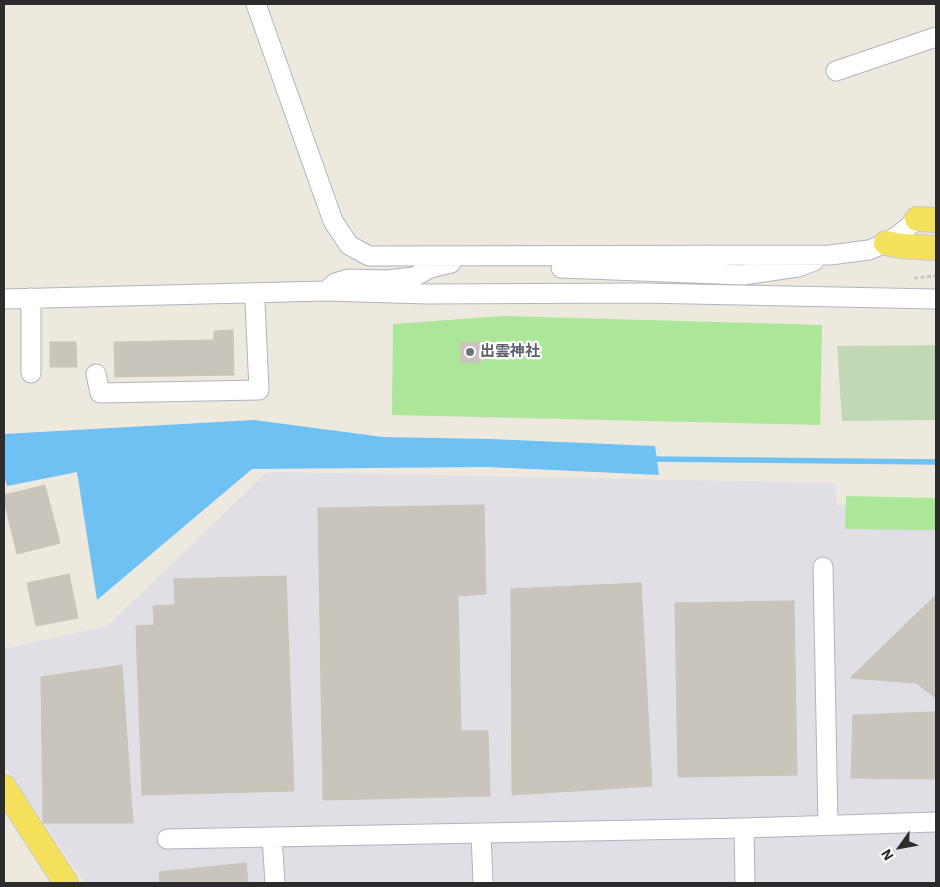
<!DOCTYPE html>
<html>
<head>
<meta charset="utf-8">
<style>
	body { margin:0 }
	#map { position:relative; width:940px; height:887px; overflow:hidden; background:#eee9de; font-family:"IBM Plex Sans",sans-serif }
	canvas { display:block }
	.frame { position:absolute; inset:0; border:5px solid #2c2c2c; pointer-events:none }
	.north { position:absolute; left:875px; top:822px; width:50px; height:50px; -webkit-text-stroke:4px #fff; paint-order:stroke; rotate:238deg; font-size:14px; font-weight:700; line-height:20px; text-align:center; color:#2c2c2c }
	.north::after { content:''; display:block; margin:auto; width:18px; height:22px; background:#2c2c2c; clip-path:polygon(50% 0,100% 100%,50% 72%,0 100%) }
</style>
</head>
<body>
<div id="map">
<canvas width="940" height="887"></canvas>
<div class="frame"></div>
<div class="north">N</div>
</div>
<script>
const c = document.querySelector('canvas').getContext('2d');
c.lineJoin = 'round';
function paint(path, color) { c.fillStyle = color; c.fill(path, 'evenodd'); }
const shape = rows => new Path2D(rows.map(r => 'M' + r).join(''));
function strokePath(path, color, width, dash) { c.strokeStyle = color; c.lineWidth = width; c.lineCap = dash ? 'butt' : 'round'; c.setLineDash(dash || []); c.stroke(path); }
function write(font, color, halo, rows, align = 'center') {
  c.font = font + ' "IBM Plex Sans","Noto Sans JP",sans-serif'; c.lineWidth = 4.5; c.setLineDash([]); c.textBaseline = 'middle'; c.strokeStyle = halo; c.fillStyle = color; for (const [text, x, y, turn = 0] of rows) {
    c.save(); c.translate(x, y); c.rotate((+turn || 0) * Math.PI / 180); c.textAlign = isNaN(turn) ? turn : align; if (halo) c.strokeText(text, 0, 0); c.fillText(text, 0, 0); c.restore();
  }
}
paint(shape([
	[267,472,835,483,837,505,936,502,936,883,85,883,7,769,4,769,4,649,107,626]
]), '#e1dee6');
paint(shape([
	[504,316,822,325,820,425,392,415,393,324],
	[846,496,936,498,936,530,845,529]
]), '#abe699');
paint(shape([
	[936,345,936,420,842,421,837,346]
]), '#c2d8b4');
paint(shape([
	[254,420,383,437,490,439,655,446,659,475,488,467,252,469,97,600,77,472,7,486,4,474,4,434]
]), '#6ec1f2');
strokePath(shape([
	[651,459,936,462]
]), '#6ec1f2', 5.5);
const building = shape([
	[233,330,234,375,115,377,114,342,214,340,214,331,233,330],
	[50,342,76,342,77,367,50,367,50,342],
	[480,342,481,362,461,363,460,343,480,342],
	[45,485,60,543,17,554,4,501,4,495,45,485],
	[484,505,486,594,458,596,461,731,488,731,490,796,323,800,318,508,484,505],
	[69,574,78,618,36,626,27,583,69,574],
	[286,576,294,791,142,795,136,626,154,625,153,606,175,605,174,579,286,576],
	[641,583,652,786,512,795,511,589,641,583],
	[936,595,936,698,916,683,850,678,936,595],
	[794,601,797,775,678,777,675,603,794,601],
	[122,665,133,823,43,823,41,677,122,665],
	[936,712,936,779,851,778,853,715,936,712],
	[246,863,248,883,160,883,159,872,246,863]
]);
paint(building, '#c9c5bd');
strokePath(building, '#c9c5b7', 1);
const minor = shape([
	[256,4,333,221,349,245,369,256,830,255,869,250,886,243,900,234,917,219],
	[836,71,936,37],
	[561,268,743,275,798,267,814,261],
	[326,291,335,283,348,279,387,280,414,277,430,268,451,263],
	[4,299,326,291,426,294,641,293,936,299],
	[31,373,31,298],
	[96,374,100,393,259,390,255,302],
	[823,567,828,825],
	[744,828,745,883],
	[481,833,483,883],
	[272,837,275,883],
	[167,839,744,828,936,822]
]);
const major = shape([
	[917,219,936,220],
	[886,243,901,246,936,248],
	[4,787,66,883]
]);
strokePath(minor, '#b2b2c0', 21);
strokePath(major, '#c8c8c8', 26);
strokePath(shape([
	[914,278,936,276]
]), '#c8c8c8', 3, [4, 2.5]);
strokePath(minor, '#fff', 19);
strokePath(major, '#f5e15c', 24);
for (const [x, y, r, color] of [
	[470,352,5,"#6b7280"]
]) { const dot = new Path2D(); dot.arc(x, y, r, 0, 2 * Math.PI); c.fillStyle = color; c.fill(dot); strokePath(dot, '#fff', 2); }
write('bold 15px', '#5b616d', '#fff', [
	["出雲神社",480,352]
], 'left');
</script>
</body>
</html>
